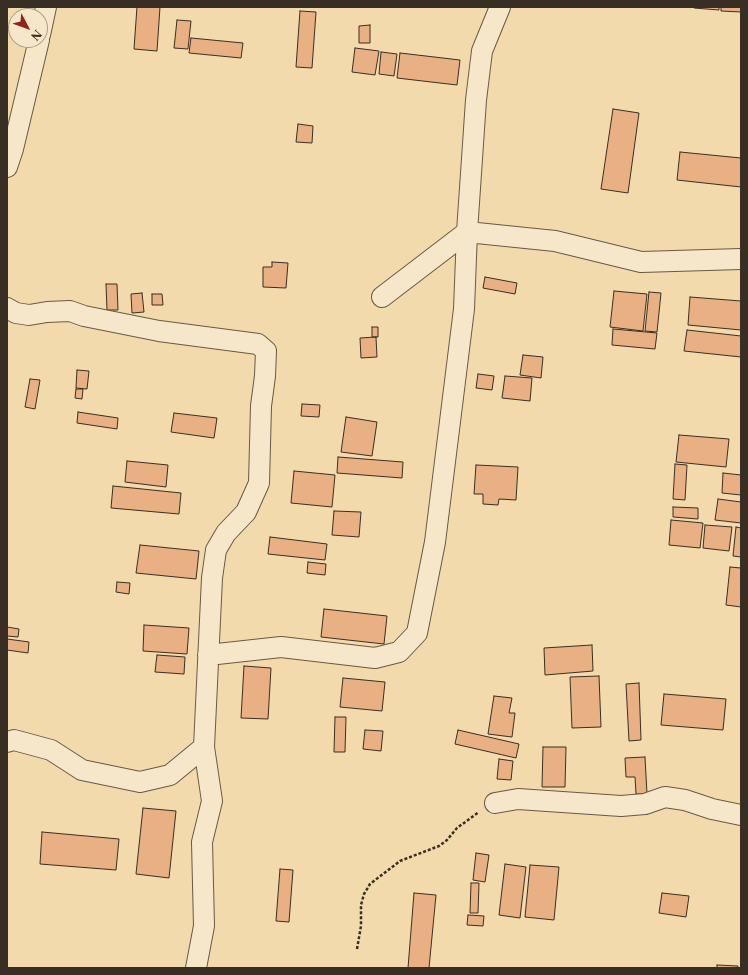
<!DOCTYPE html>
<html>
<head>
<meta charset="utf-8">
<style>
	body { margin:0 }
	#map { position:relative; width:748px; height:975px; overflow:hidden; background:#f2daad; font-family:"Libre Caslon Text",serif }
	canvas { display:block }
	.frame { position:absolute; inset:0; border:8px solid #392e23; pointer-events:none }
	.north { position:absolute; left:8px; top:8px; width:40px; height:40px; box-sizing:border-box; background:#f7e7ca; border:1px solid #ab9d87; border-radius:50%; rotate:131deg; font-size:11px; font-weight:700; line-height:16px; text-align:center; color:#392e23 }
	.north::after { content:''; display:block; margin:auto; width:14px; height:18px; background:#8f2418; clip-path:polygon(50% 0,100% 100%,50% 72%,0 100%) }
</style>
</head>
<body>
<div id="map">
<canvas width="748" height="975"></canvas>
<div class="frame"></div>
<div class="north">N</div>
</div>
<script>
const c = document.querySelector('canvas').getContext('2d');
c.lineJoin = 'round';
function paint(path, color) { c.fillStyle = color; c.fill(path, 'evenodd'); }
const shape = rows => new Path2D(rows.map(r => 'M' + r).join(''));
function strokePath(path, color, width, dash) { c.strokeStyle = color; c.lineWidth = width; c.lineCap = dash ? 'butt' : 'round'; c.setLineDash(dash || []); c.stroke(path); }
const building = shape([
	[137,7,160,7,157,51,134,49,137,7],
	[694,7,719,7,719,10,694,8,694,7],
	[721,7,741,7,741,12,721,11,721,7],
	[300,11,316,12,312,68,296,67,300,11],
	[177,20,191,21,188,49,174,48,177,20],
	[370,25,370,43,359,43,359,26,370,25],
	[191,38,243,43,241,58,189,53,191,38],
	[355,48,379,51,375,75,352,72,355,48],
	[381,52,397,54,394,76,379,74,381,52],
	[400,53,460,60,457,85,397,78,400,53],
	[613,109,639,113,628,193,601,189,613,109],
	[298,124,313,126,312,143,296,142,298,124],
	[680,152,741,158,741,187,677,180,680,152],
	[272,262,288,263,286,288,263,287,263,267,272,267,272,262],
	[485,277,517,283,515,294,483,288,485,277],
	[106,284,117,284,118,310,107,310,106,284],
	[614,291,647,294,643,331,610,327,614,291],
	[649,292,661,293,657,332,645,331,649,292],
	[142,293,144,312,132,313,131,294,142,293],
	[152,294,162,294,163,305,152,305,152,294],
	[690,297,741,301,741,330,688,325,690,297],
	[372,327,378,327,378,337,372,337,372,327],
	[613,329,657,333,655,349,612,345,613,329],
	[687,330,741,336,741,357,684,351,687,330],
	[376,337,377,357,361,358,360,338,376,337],
	[523,355,543,357,541,378,520,375,523,355],
	[77,370,89,371,87,389,76,388,77,370],
	[478,374,494,376,492,390,476,388,478,374],
	[505,376,532,378,530,401,502,398,505,376],
	[30,379,40,380,35,409,25,407,30,379],
	[76,389,83,389,82,399,75,398,76,389],
	[302,404,320,405,319,417,301,416,302,404],
	[78,412,118,418,117,429,77,423,78,412],
	[174,413,217,418,214,438,171,432,174,413],
	[346,417,377,422,372,456,341,452,346,417],
	[679,435,729,439,726,467,676,462,679,435],
	[338,457,403,462,402,478,337,473,338,457],
	[127,461,168,465,166,487,125,482,127,461],
	[675,464,687,465,685,500,673,499,675,464],
	[476,465,518,467,516,500,499,499,498,505,483,504,483,494,474,494,476,465],
	[294,471,335,475,332,507,291,503,294,471],
	[723,473,741,475,741,495,722,493,723,473],
	[113,486,181,493,179,514,111,508,113,486],
	[718,499,741,502,741,523,715,520,718,499],
	[673,507,698,508,698,519,673,517,673,507],
	[334,511,361,512,359,537,332,535,334,511],
	[671,520,703,523,700,548,669,545,671,520],
	[705,525,732,527,729,551,703,548,705,525],
	[736,527,741,528,741,557,733,556,736,527],
	[270,537,327,544,325,560,268,554,270,537],
	[140,545,199,551,196,579,136,573,140,545],
	[308,562,326,564,325,575,307,573,308,562],
	[730,567,741,568,741,607,726,605,730,567],
	[117,582,130,583,129,594,116,592,117,582],
	[324,609,387,616,384,644,321,637,324,609],
	[144,625,189,628,187,654,143,651,144,625],
	[7,627,19,629,18,637,7,636,7,627],
	[7,639,29,642,28,653,7,650,7,639],
	[592,645,593,671,545,675,544,648,592,645],
	[157,655,185,657,184,674,155,672,157,655],
	[244,666,271,668,268,719,241,718,244,666],
	[599,676,601,727,572,728,570,677,599,676],
	[343,678,385,682,382,711,340,707,343,678],
	[639,683,641,740,629,741,626,684,639,683],
	[664,694,726,699,723,730,661,725,664,694],
	[494,696,512,698,509,713,515,713,512,737,488,734,494,696],
	[335,717,346,717,345,752,334,752,335,717],
	[365,730,383,731,381,751,363,749,365,730],
	[458,730,519,744,516,758,455,744,458,730],
	[543,747,566,747,565,787,542,787,543,747],
	[645,757,647,794,636,794,635,777,626,777,625,758,645,757],
	[499,759,513,761,511,780,497,779,499,759],
	[143,808,176,811,169,878,136,874,143,808],
	[42,832,119,839,116,870,40,864,42,832],
	[476,853,489,855,485,882,473,880,476,853],
	[505,864,526,867,520,918,499,915,505,864],
	[530,865,559,867,554,920,525,917,530,865],
	[280,869,293,870,289,922,276,921,280,869],
	[471,883,479,883,478,913,470,913,471,883],
	[414,893,436,895,429,968,408,968,414,893],
	[662,893,689,896,686,917,659,913,662,893],
	[468,915,484,916,483,926,467,925,468,915],
	[717,965,738,966,738,968,717,968,717,965]
]);
paint(building, '#e9b084');
strokePath(building, '#392e23', 1);
const street = shape([
	[40,35,46,7],
	[7,167,13,149,39,40],
	[382,297,467,232,555,241,641,262,741,259],
	[7,308,16,313,29,315,47,312,70,311,84,316,159,331,258,344,266,351,265,376,261,406,259,483,246,512,226,533,216,550,212,578,204,747,212,801,202,842,204,926,196,968],
	[208,655,281,647,375,658,399,652,417,633,435,542,464,309,467,232,476,100,482,51,500,7],
	[7,742,14,740,51,750,82,770,140,782,170,775,204,747],
	[495,803,518,799,621,806,645,804,665,797,685,800,712,809,741,815]
]);
strokePath(street, '#675946', 22);
strokePath(shape([
	[357,949,361,926,361,905,364,894,370,884,400,861,439,846,447,840,457,828,479,812]
]), '#392e23', 2.5, [3, 2]);
strokePath(street, '#f7e7ca', 20);
</script>
</body>
</html>
